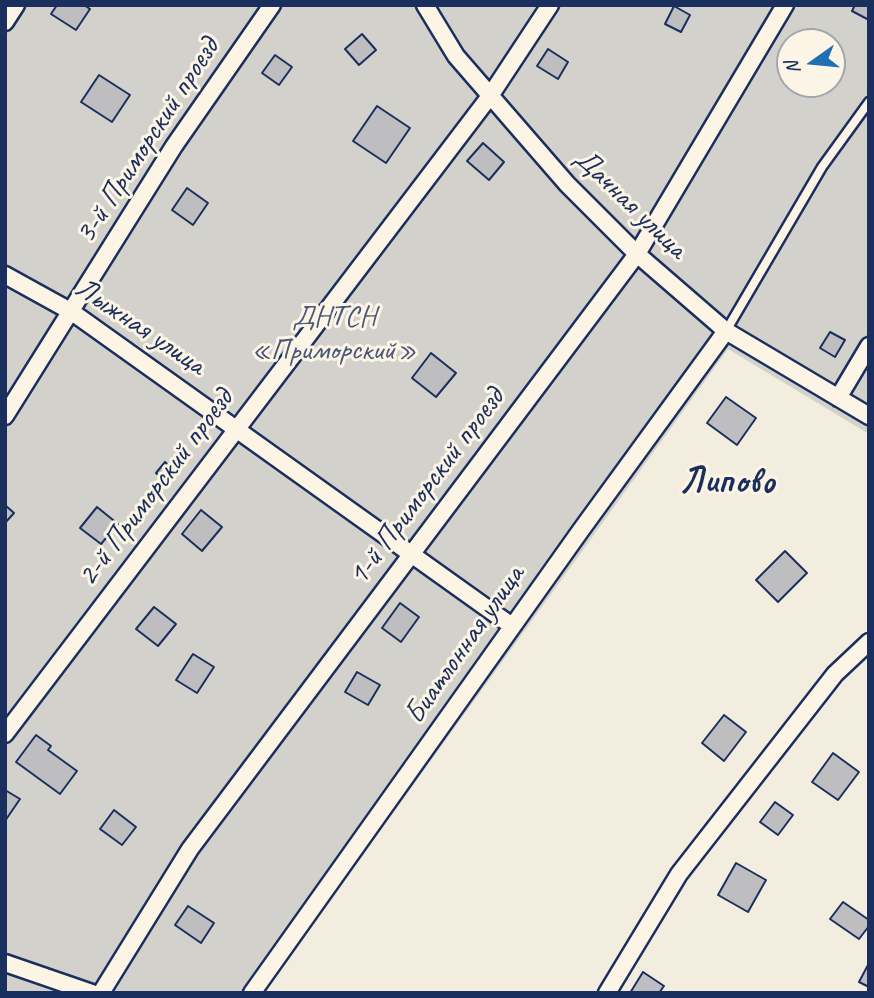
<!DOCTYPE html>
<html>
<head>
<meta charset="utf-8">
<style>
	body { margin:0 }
	#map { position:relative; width:874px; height:998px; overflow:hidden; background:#f3ede0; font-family:Caveat,sans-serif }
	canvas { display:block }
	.frame { position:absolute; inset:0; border:7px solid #1b2f5e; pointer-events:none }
	.north { position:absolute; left:776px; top:28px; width:70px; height:70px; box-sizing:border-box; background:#fcf5e5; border:2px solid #a2a6af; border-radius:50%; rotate:255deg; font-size:19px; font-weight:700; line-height:28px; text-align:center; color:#1b2f5e }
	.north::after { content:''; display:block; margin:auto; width:24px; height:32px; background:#1f6fb2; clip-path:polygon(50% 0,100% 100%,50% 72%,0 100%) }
</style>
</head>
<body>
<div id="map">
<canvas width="874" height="998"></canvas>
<div class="frame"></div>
<div class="north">N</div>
</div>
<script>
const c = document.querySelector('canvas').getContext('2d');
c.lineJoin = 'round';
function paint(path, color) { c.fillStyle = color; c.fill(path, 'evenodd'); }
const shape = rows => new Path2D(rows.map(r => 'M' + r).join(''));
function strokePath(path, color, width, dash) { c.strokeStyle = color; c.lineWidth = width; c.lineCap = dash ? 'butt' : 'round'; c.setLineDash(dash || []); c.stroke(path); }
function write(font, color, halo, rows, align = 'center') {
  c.font = font + ' Caveat,sans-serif'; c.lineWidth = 6; c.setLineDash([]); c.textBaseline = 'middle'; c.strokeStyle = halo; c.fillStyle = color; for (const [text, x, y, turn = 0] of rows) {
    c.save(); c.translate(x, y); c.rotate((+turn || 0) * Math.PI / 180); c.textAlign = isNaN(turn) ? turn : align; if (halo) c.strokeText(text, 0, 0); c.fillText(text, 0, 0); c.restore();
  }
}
paint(shape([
	[5,5,869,5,869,434,728,349,263,993,5,993],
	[790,42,832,42,832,84,790,84]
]), '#d3d1cc');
const building = shape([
	[57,5,84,5,90,9,76,30,51,14,57,5],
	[855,5,869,5,869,20,852,11,855,5],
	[674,6,690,15,681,32,665,24,674,6],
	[362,34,376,50,359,65,345,49,362,34],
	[548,49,568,62,558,79,537,66,548,49],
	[275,55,292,67,279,85,262,73,275,55],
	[99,75,130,95,112,122,81,102,99,75],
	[377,106,410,128,386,163,353,141,377,106],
	[483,143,504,162,489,180,467,161,483,143],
	[187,188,208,203,193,225,172,210,187,188],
	[830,332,845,340,835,357,820,348,830,332],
	[431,353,456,373,436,397,412,378,431,353],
	[726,397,756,418,737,445,707,423,726,397],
	[165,462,175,471,166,482,156,473,165,462],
	[5,505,14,513,5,523,5,505],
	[97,507,118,524,101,544,80,528,97,507],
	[201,510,222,527,202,551,182,534,201,510],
	[785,551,807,573,778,602,756,580,785,551],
	[400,603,419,617,401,642,382,628,400,603],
	[154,607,176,624,158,646,136,629,154,607],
	[193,654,214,667,197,693,176,680,193,654],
	[357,672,380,685,368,705,345,692,357,672],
	[724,715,746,732,724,761,702,743,724,715],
	[36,735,51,746,48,750,77,771,60,794,16,762,36,735],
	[833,753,859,772,838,800,812,782,833,753],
	[5,790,20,799,5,821,5,790],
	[775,802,793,815,778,835,760,822,775,802],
	[114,810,136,827,122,845,100,829,114,810],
	[736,863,766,880,748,912,718,895,736,863],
	[843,902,869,920,869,926,859,939,830,919,843,902],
	[188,906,214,923,201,943,175,925,188,906],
	[869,963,869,987,859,982,869,963],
	[643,972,664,986,659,993,630,993,643,972]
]);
paint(building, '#bebec0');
strokePath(building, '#1b2f5e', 2);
const service = shape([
	[726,331,822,167,869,102]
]);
const minor = shape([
	[425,5,456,56,567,184,637,254,726,331,869,416],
	[5,22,16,5],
	[5,275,72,312,512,626],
	[838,398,869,346],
	[5,416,174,146,272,5],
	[5,734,490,96,550,5],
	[5,963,92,993],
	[101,993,190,849,637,254,785,5],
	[252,993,581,530,726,331],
	[607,993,679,874,835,674,869,642]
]);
strokePath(service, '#1b2f5e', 13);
strokePath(minor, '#1b2f5e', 21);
strokePath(service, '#fcf5e5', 8);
strokePath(minor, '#fcf5e5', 16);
write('30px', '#1b2f5e', '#fcf5e5', [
	["3-й Приморский проезд",148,141,-57],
	["Дачная улица",630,204,44],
	["Лыжная улица",140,327,34],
	["1-й Приморский проезд",427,487,-53],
	["2-й Приморский проезд",156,488,-53],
	["Биатлонная улица",465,645,-55]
]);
write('30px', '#49587a', '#fcf5e5', [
	["ДНТСН",334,317],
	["«Приморский»",334,351]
]);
write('bold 37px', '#1b2f5e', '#fcf5e5', [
	["Липово",727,482]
]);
</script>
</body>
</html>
